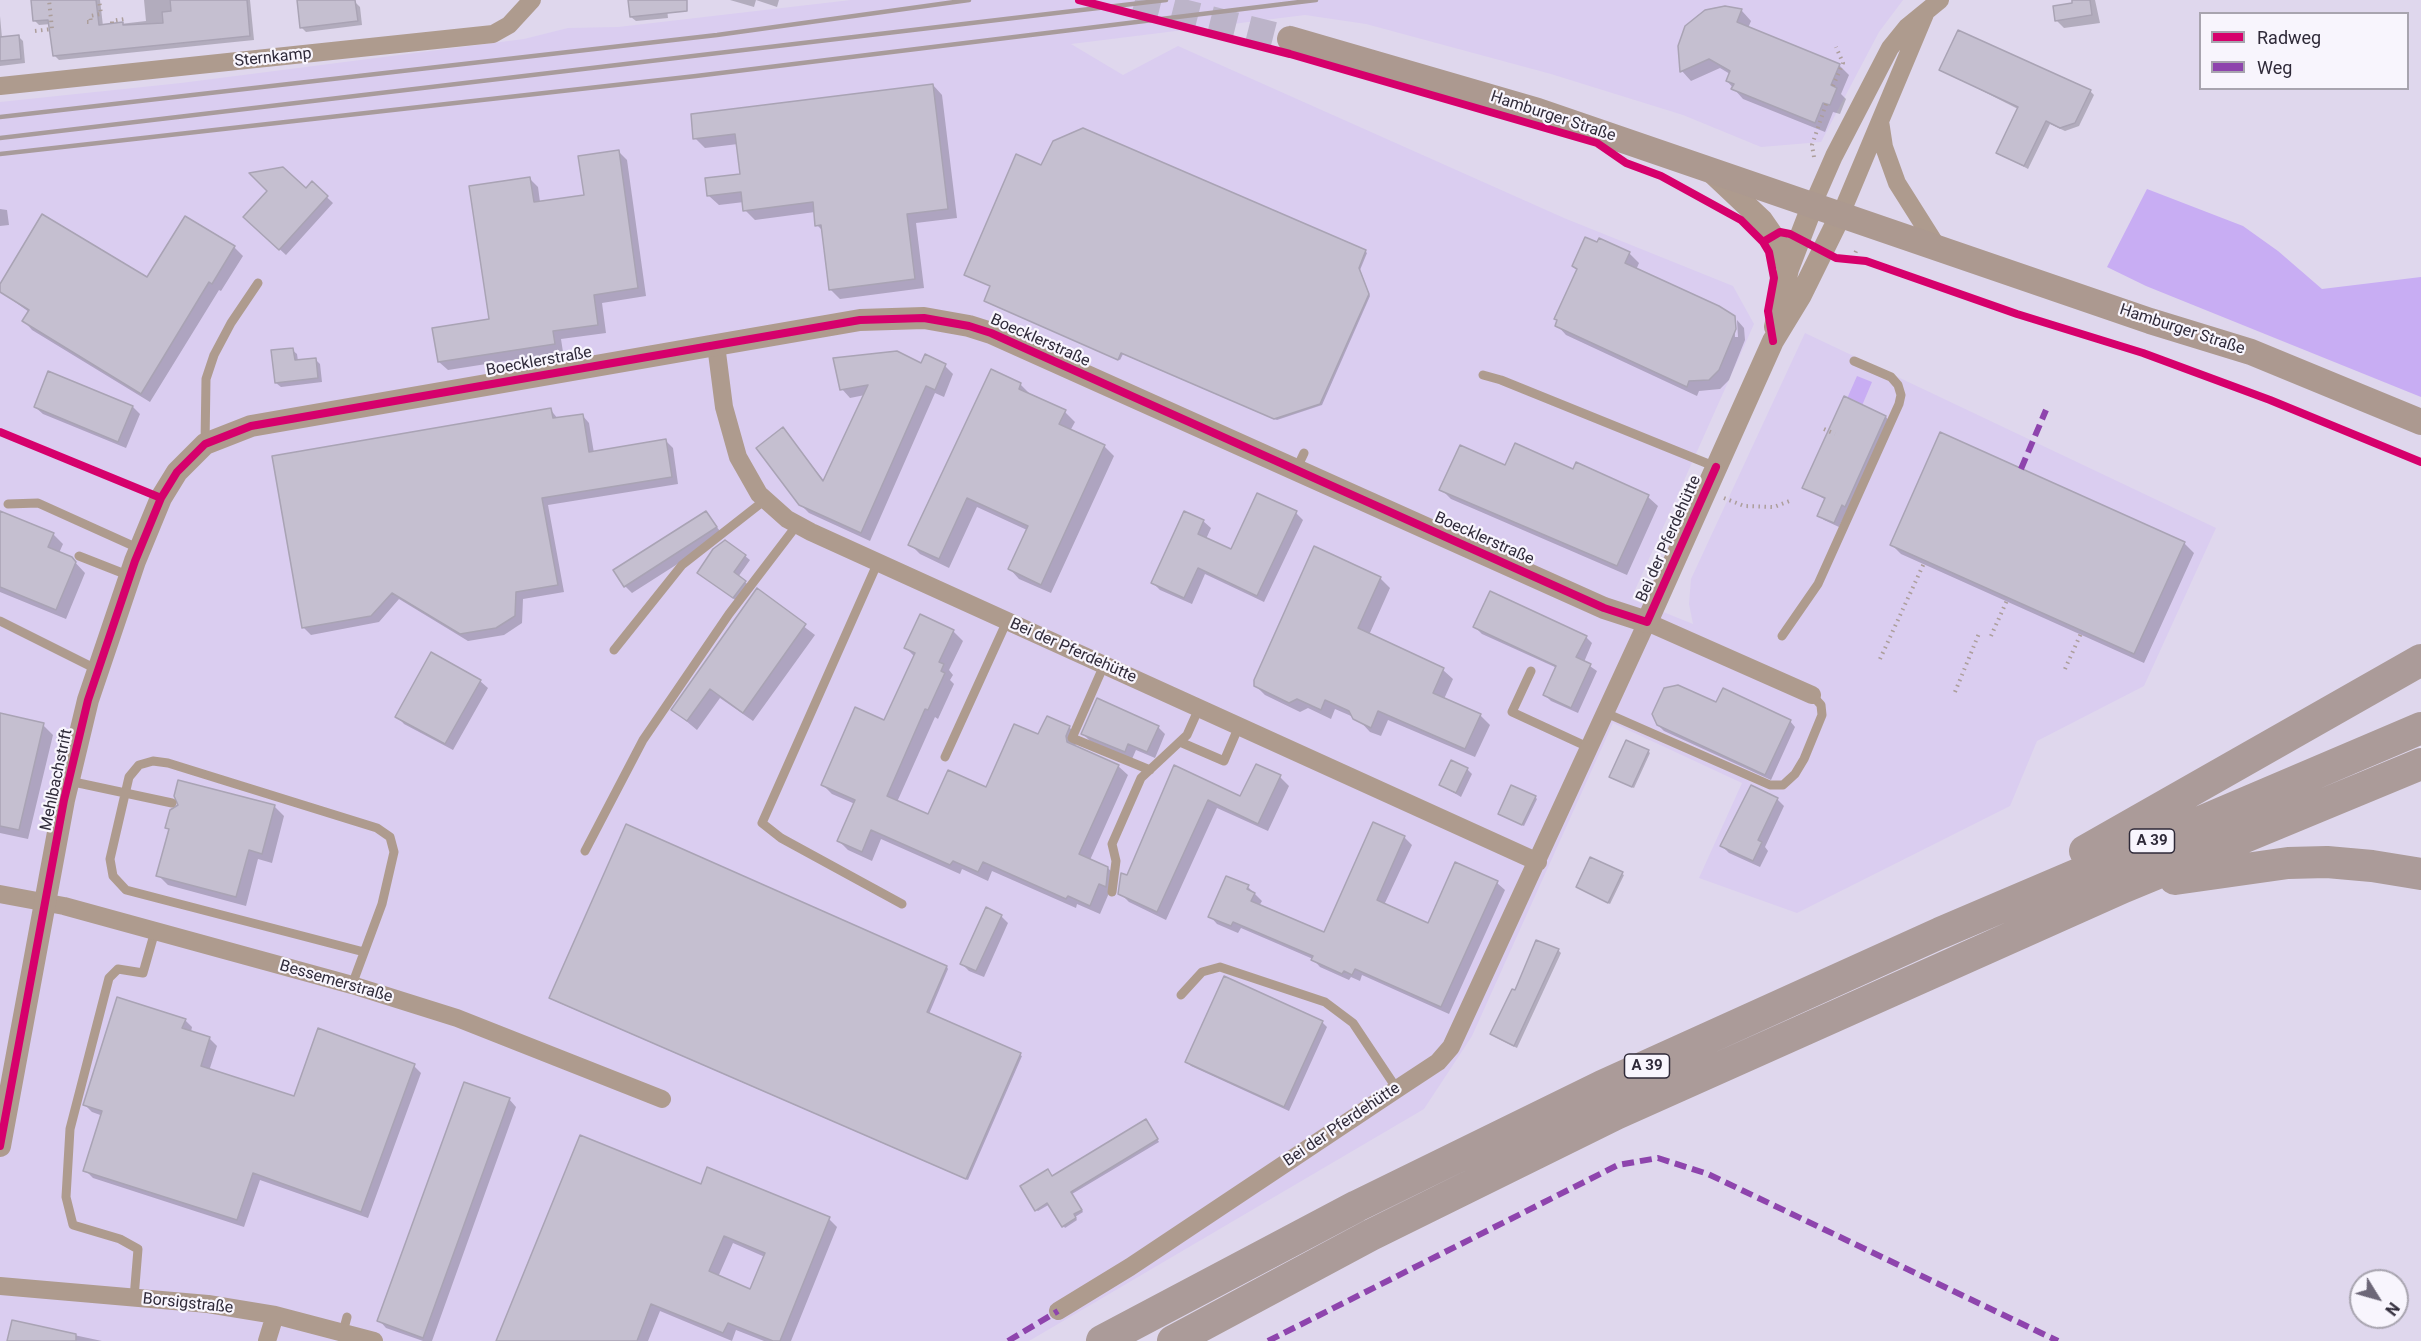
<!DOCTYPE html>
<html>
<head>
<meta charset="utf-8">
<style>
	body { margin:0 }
	#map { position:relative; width:2421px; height:1341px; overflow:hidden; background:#dfd7ed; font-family:Roboto,sans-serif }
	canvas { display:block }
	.legend { position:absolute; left:2199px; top:12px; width:210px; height:78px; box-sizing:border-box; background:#f8f5fd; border:2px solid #a8a4af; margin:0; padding:8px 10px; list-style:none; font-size:18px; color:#2f2a39 }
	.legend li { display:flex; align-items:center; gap:12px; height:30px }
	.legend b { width:30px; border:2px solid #a8a4af }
	.north { position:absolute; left:2349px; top:1269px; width:60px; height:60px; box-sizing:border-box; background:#f8f5fd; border:2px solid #a8a4af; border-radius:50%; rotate:127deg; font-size:16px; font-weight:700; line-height:24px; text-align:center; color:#2f2a39 }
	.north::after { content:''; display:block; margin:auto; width:21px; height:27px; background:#6d6778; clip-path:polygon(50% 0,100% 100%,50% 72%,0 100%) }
</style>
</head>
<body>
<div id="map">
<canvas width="2421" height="1341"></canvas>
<ul class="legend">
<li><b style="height:8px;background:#d6006c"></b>Radweg</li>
<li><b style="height:8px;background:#8e44ad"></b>Weg</li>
</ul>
<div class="north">N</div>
</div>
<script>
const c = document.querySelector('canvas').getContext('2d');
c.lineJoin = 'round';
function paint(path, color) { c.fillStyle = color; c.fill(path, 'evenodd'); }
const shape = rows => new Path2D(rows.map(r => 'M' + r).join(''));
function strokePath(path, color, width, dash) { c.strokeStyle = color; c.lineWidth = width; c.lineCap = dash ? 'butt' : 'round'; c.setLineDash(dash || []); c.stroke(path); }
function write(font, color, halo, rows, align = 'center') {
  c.font = font + ' Roboto,sans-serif'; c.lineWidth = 4.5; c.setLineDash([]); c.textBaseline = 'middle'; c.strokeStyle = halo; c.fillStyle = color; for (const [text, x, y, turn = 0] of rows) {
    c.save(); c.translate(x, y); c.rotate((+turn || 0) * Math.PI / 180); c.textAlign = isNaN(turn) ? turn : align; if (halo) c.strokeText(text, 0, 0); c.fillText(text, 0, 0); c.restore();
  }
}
paint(shape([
	[851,0,1903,0,1879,32,1821,142,1761,147,1683,115,1551,74,1366,24,1305,15,1071,44,1123,75,1178,46,1564,218,1733,286,1754,324,1631,599,1693,624,1689,604,1691,579,1805,333,2216,528,2144,686,2037,741,2010,806,1797,913,1699,878,1742,783,1613,723,1472,1036,1424,1109,1029,1341,0,1341,0,102,181,83,524,39,568,28,618,27]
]), '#dacdf0');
paint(shape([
	[2147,189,2243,226,2278,251,2322,289,2421,277,2421,397,2146,286,2107,267],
	[1857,376,1872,382,1861,408,1846,401]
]), '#c8adf3');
paint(shape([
	[37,0,100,0,103,26,146,21,144,0,250,0,254,40,59,60,54,55,51,24,39,25,35,21],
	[298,0,355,2,360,7,362,25,306,32,302,28],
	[629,0,666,0,668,18,636,21,631,17],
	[730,0,779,0,777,7,756,0,754,7],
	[2073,0,2095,0,2100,23,2064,28,2056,20,2074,4],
	[1725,7,1742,11,1751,21,1748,28,1839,65,1849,75,1841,94,1846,99,1840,114,1833,112,1825,132,1743,99,1727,81,1730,74,1720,68,1691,81,1682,71,1689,23,1698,15,1713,8],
	[0,16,2,38,18,36,23,41,25,63,0,66],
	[1941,70,2090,91,2094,95,2079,126,2065,131,2050,124,2028,169,1997,152,2018,109],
	[933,85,942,95,957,218,916,223,924,288,840,299,830,289,823,231,817,225,815,212,755,220,745,210,744,202,719,205,709,196,741,175,738,144,705,148,695,138],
	[619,152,627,160,646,296,602,303,606,333,561,339,563,352,448,370,439,362,491,320,529,178,538,187,540,202,585,196],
	[1042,167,1365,251,1367,253,1360,270,1370,296,1322,405,1277,420,1123,354,1120,360,988,303],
	[312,183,333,203,286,255,245,217,306,190],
	[0,209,7,210,9,225,0,226],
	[234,247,243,256,221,291,219,290,150,402,32,330,24,321,29,312,0,291,0,287,147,279],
	[1629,253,1639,263,1636,270,1734,317,1735,337,1738,337,1737,320,1744,328,1745,340,1729,380,1720,389,1699,391,1697,396,1566,335,1557,325,1578,270,1573,266],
	[292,350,297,354,298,361,315,359,320,364,322,382,281,387,276,383],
	[922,365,945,366,953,374,944,397,935,393,870,541,809,513,800,504,783,429,825,482,865,395,850,398,842,389],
	[991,371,1021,385,1030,394,1065,412,1075,422,1070,431,1104,446,1114,456,1051,593,1019,579,1010,569,1027,530,977,507,949,568,920,554,910,544],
	[49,373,133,407,140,414,126,448,43,414,35,407],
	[550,409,558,419,582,415,589,423,594,453,666,441,673,448,678,484,548,505,564,592,523,599,522,623,504,635,468,641,399,599,379,622,311,635,303,627],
	[1886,417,1890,422,1839,527,1824,520,1819,516,1826,500,1804,487],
	[1574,471,1648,497,1658,506,1627,575,1451,499,1441,489],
	[0,512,53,534,63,544,59,553,72,559,85,573,66,619,0,592],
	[706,513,723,535,632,593,625,586],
	[1296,513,1303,520,1264,602,1205,574,1192,604,1160,590,1153,583,1203,521,1211,528,1206,539,1232,551],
	[2184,543,2194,553,2144,663,1901,554,1891,544],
	[745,556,750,560,738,577,750,586,738,602,699,573],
	[1380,578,1390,588,1369,635,1443,670,1453,679,1444,699,1480,715,1490,725,1475,757,1388,720,1381,736,1370,732,1358,719,1335,709,1331,719,1308,708,1300,712,1265,695,1255,685],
	[757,591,815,635,753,721,720,698,697,730,673,710],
	[1475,627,1586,637,1592,643,1584,662,1597,671,1578,713,1551,701,1544,694,1557,668,1482,634],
	[953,631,963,641,949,670,953,675,950,680,954,684,938,719,935,717,897,802,929,816,987,789,1039,736,1069,727,1079,737,1075,746,1118,766,1128,775,1090,860,1108,868,1117,878,1115,896,1109,893,1100,914,1077,904,1076,908,992,871,988,881,962,869,960,874,881,839,872,861,848,850,839,841,855,804,832,794,823,785,885,722,915,657,906,648],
	[432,654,480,681,488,688,453,750,404,724,397,716],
	[1717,704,1790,721,1795,727,1771,780,1664,731,1658,725],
	[0,715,43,725,53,735,28,839,0,833],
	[1158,727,1165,734,1155,758,1136,750,1132,759,1090,741,1083,734],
	[1648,751,1650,753,1634,788,1610,777],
	[1175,767,1241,798,1280,777,1289,786,1268,831,1217,808,1166,920,1129,902,1120,893],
	[1467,769,1472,774,1461,797,1441,785],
	[1535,797,1537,799,1524,826,1502,815],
	[1777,799,1784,806,1765,847,1768,851,1760,867,1729,853,1722,846],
	[274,806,284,816,272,863,258,859,246,906,168,885,158,875,170,831,167,828],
	[1374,824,1405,838,1412,845,1384,905,1428,925,1456,864,1497,883,1505,890,1449,1014,1362,975,1360,981,1351,977,1349,980,1320,967,1313,959,1241,928,1238,933,1217,924,1210,916,1248,887,1262,901,1259,906,1324,934],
	[1622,874,1624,875,1610,904,1578,887],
	[1001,916,1008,923,984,977,969,971,962,964],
	[1558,950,1561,953,1517,1048,1495,1037,1492,1034,1516,992],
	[947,967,948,969,929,1014,1022,1056,968,1180,553,1000],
	[1225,978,1322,1022,1327,1027,1289,1111,1191,1066,1187,1062],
	[185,1020,192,1027,191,1032,209,1038,217,1046,209,1071,295,1098,414,1066,421,1073,368,1218,260,1180,244,1227,93,1178,85,1170,103,1116,92,1112,85,1105],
	[509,1099,516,1107,432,1341,423,1341,386,1328,379,1320],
	[1148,1123,1159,1142,1072,1194,1083,1212,1075,1217,1077,1220,1065,1228,1050,1204,1038,1211,1036,1210,1053,1178],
	[702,1186,829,1219,837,1227,791,1341,764,1341,736,1330,732,1341,660,1311,648,1341,498,1341],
	[733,1243,765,1257,751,1290,718,1277],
	[13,1322,102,1341,8,1341]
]), '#0003');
const building = shape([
	[31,0,96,0,99,25,123,22,123,25,163,23,162,12,171,11,170,0,247,0,250,36,53,56,48,20,33,21,31,0],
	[297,0,355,0,358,21,300,28,297,0],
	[628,0,687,0,687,11,630,17,628,0],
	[2072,0,2090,0,2092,15,2055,21,2053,6,2072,3,2072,0],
	[1725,6,1742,9,1737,22,1840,64,1831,85,1837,88,1830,105,1823,103,1815,123,1731,89,1734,84,1726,81,1730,71,1709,59,1680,72,1678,46,1685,26,1705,10,1725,6],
	[1958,30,2091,90,2075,123,2060,128,2046,121,2024,166,1996,153,2018,107,1939,70,1958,30],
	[19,35,21,59,0,61,0,37,19,35],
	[933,84,948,209,907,214,915,279,829,290,821,225,815,226,813,202,743,211,741,192,707,196,705,178,740,174,735,134,693,139,691,114,933,84],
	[1083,128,1366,250,1359,268,1369,294,1320,404,1274,419,1121,353,1118,360,984,301,990,286,964,275,1016,154,1041,165,1053,141,1083,128],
	[619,150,638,288,594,295,598,325,553,331,555,344,438,362,432,328,489,319,469,186,530,177,534,202,584,195,578,156,619,150],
	[283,167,306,188,312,181,328,196,279,250,243,217,267,191,249,173,283,167],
	[42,214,147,277,185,216,235,246,212,284,209,282,141,394,22,321,29,310,0,292,0,284,42,214],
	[1585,237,1597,242,1599,238,1630,252,1625,263,1719,306,1735,316,1736,329,1719,370,1709,380,1689,381,1687,387,1555,326,1557,320,1554,319,1577,269,1572,266,1585,237],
	[293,348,295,360,316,358,318,378,275,383,271,350,293,348],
	[897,351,921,363,925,354,946,364,935,390,926,386,861,533,799,505,756,448,783,427,823,481,868,385,840,390,833,358,897,351],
	[991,369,1021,383,1019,389,1066,410,1059,424,1105,445,1041,585,1008,569,1028,526,967,498,939,559,908,545,991,369],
	[48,371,133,406,118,442,34,407,48,371],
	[1844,396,1886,416,1845,507,1842,505,1834,523,1817,516,1825,498,1802,488,1844,396],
	[551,408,553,418,583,414,589,452,666,439,672,477,542,498,558,585,516,592,515,616,496,628,460,634,392,593,371,616,302,628,272,456,551,408],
	[1940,432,2185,542,2134,654,1890,545,1940,432],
	[1515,443,1573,469,1576,462,1649,495,1617,566,1439,490,1460,445,1505,465,1515,443],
	[1257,493,1297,511,1257,596,1198,568,1184,598,1151,583,1184,511,1204,520,1198,534,1231,549,1257,493],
	[0,511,54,533,48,547,72,557,76,562,56,610,0,587,0,511],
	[706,511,717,527,624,587,613,570,706,511],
	[725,540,746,555,734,572,746,581,733,598,697,573,713,549,725,540],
	[1314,546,1381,577,1358,628,1444,668,1433,693,1481,714,1465,749,1378,711,1371,728,1353,719,1349,711,1325,700,1321,710,1297,699,1289,703,1254,686,1254,680,1314,546],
	[757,588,806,624,743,713,710,689,687,721,671,710,757,588],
	[1490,591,1587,636,1576,657,1591,664,1571,708,1543,695,1556,666,1473,627,1490,591],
	[920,614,954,630,939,662,944,664,941,671,945,673,928,710,925,709,887,796,928,814,948,770,986,787,1014,724,1038,734,1047,716,1070,726,1066,736,1067,742,1119,765,1079,854,1108,867,1106,887,1099,884,1090,906,1068,896,1066,899,983,862,978,872,953,861,950,865,871,830,862,852,837,841,855,800,821,785,855,707,884,720,915,653,904,648,920,614],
	[431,652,481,680,445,744,395,717,431,652],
	[1678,685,1716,702,1723,688,1791,720,1765,775,1657,725,1652,714,1664,688,1678,685],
	[1097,698,1159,726,1147,752,1128,744,1125,752,1081,734,1097,698],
	[0,713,44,723,19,830,0,826,0,713],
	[1626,740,1649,750,1632,787,1609,777,1626,740],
	[1451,760,1468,768,1456,793,1439,785,1451,760],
	[1256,764,1281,775,1258,824,1208,800,1157,912,1118,894,1121,873,1127,875,1174,765,1240,796,1256,764],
	[178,780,275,805,262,854,249,850,236,897,156,876,169,829,165,828,170,810,178,805,174,796,178,780],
	[1511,785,1536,796,1522,825,1498,814,1511,785],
	[1751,785,1778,798,1758,840,1762,842,1753,861,1720,846,1751,785],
	[1373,822,1405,836,1377,900,1428,923,1455,862,1498,881,1441,1007,1355,969,1352,975,1344,971,1342,974,1311,960,1313,956,1233,922,1231,926,1208,917,1226,876,1249,885,1247,889,1255,893,1251,901,1324,932,1373,822],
	[626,824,947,966,927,1012,1021,1053,966,1179,549,998,626,824],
	[1590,857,1623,872,1608,903,1576,887,1590,857],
	[986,907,1002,915,976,971,960,964,986,907],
	[1536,940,1559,949,1514,1046,1490,1034,1512,989,1515,990,1536,940],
	[1224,976,1323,1021,1284,1107,1185,1062,1224,976],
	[117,997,186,1019,182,1028,210,1037,201,1066,294,1096,318,1028,415,1064,361,1212,253,1173,237,1220,83,1171,102,1111,83,1105,117,997],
	[464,1082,510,1098,423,1338,377,1321,464,1082],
	[1146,1119,1158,1139,1071,1192,1082,1210,1074,1214,1076,1218,1062,1227,1047,1203,1035,1211,1020,1186,1048,1169,1052,1176,1146,1119],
	[580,1135,701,1184,707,1167,830,1217,780,1341,773,1341,728,1323,723,1333,651,1304,637,1341,496,1341,580,1135],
	[724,1236,765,1253,750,1289,709,1271,724,1236],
	[12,1320,76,1334,76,1341,7,1341,12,1320]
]);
paint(building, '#c5bfd0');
strokePath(building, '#a9a3b4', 1.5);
strokePath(shape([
	[1135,0,1290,39]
]), '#bcb4c9', 26, [26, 13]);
strokePath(shape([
	[87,22,91,22,90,16,101,14,99,0],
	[112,23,112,21,124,19],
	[35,31,52,29,49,0],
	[1833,86,1843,63,1836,47],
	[1814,157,1812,145,1826,104],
	[1853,258,1857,249],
	[1824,429,1835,434],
	[1724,498,1744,506,1774,507,1792,500],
	[1991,636,2008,598],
	[1880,659,1925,561],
	[2065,669,2082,631],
	[1955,692,1980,631]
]), '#ac9e9b', 4, [1.5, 4.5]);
strokePath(shape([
	[1483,375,1501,380,1716,467],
	[205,444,206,379,214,355,231,323,258,283],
	[1296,470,1304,453],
	[8,504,38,503,140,549],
	[79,556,130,576],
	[878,562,762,823,781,838,902,904],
	[0,621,98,670],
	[1782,636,1818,584,1899,404,1901,395,1898,385,1891,377,1854,361],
	[614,650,682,565,765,500],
	[1104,665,1072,738,1150,770],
	[1531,671,1512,712,1590,748],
	[1606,713,1770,785,1783,785,1795,774,1804,759,1822,715,1821,705,1812,695],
	[1180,742,1224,761,1239,726],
	[945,757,1007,621],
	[69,781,172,803],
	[585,851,643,740,729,614,797,525],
	[1112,892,1116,861,1112,844,1141,778,1187,735,1199,708],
	[352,985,382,904,394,852,390,837,377,828,168,763,153,761,139,765,129,777,110,859,113,876,126,890,364,952],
	[1181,995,1202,972,1220,967,1325,1002,1353,1023,1397,1089],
	[134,1298,138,1249,120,1239,73,1225,66,1197,70,1129,109,978,118,969,143,973,155,931],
	[343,1332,347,1317]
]), '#ae9b8e', 9);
strokePath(shape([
	[0,86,493,34,509,25,532,0],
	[1880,121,1884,147,1897,183,1938,248],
	[1813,204,1834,156,1890,48,1907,27,1940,0],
	[1841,214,1925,14],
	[716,345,724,407,738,457,759,494,787,519,811,532,1538,862],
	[0,894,64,906,352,985,457,1018,662,1099],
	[0,1286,208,1304,275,1315,374,1341],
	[1058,1311,1130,1267,1397,1089,1438,1062,1451,1047,1647,622,1812,695],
	[267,1341,275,1315]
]), '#ae9b8e', 18);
strokePath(shape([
	[1709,170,1762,220,1780,246,1788,269],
	[1775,327,1788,269,1813,204],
	[0,1146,64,800,88,700,135,561,161,498,177,472,205,444,251,426,716,345,860,320,924,318,969,326,991,333,1604,608,1647,622,1773,341,1801,295,1841,214]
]), '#ae9b8e', 22);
strokePath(shape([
	[1290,39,1538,111,2150,321,2251,352,2421,422]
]), '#ac9990', 26);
strokePath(shape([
	[2085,851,2421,660],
	[2175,879,2288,863,2327,862,2372,866,2421,874],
	[1102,1341,1357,1206,1602,1086,1940,933,2421,728],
	[1173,1341,1371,1235,1616,1114,2124,887,2421,764]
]), '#ab9b99', 32);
strokePath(shape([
	[0,117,717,35,969,0],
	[0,138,1166,0],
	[0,154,696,76,1316,0]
]), '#a89b9b', 4.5);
strokePath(shape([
	[2021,469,2046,410],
	[1008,1341,1058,1311],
	[1268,1341,1618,1165,1658,1158,1708,1174,2058,1341]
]), '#8e44ad', 6, [12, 6]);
strokePath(shape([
	[1079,0,1290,54,1597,143,1626,163,1661,176,1741,220,1763,242,1780,232,1790,234,1836,258,1866,261,2017,314,2143,353,2270,400,2421,462],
	[1763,242,1769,252,1774,278,1768,311,1773,341],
	[0,432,161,498],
	[0,1146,64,800,88,700,135,561,161,498,177,472,205,444,251,426,716,345,860,320,924,318,969,326,991,333,1604,608,1647,622,1716,467]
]), '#d6006c', 8);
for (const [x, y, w] of [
	[2152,841,45],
	[1647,1066,45]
]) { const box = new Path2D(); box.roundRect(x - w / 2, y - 12, w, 24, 4.5); c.fillStyle = '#f8f5fd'; c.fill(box); strokePath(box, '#2f2a39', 1.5); }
write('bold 15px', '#2f2a39', null, [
	["A 39",2152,841],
	["A 39",1647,1066]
]);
write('16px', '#2f2a39', '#f8f5fd', [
	["Sternkamp",273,58,-6],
	["Hamburger Straße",1553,117,18],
	["Hamburger Straße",2182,330,18],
	["Boecklerstraße",1040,341,24],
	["Boecklerstraße",539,362,-10],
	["Boecklerstraße",1484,539,24],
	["Bei der Pferdehütte",1669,539,-66],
	["Bei der Pferdehütte",1073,651,24],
	["Mehlbachstrift",57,780,-78],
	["Bessemerstraße",336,982,16],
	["Bei der Pferdehütte",1342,1125,-34],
	["Borsigstraße",188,1304,6]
]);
</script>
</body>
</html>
